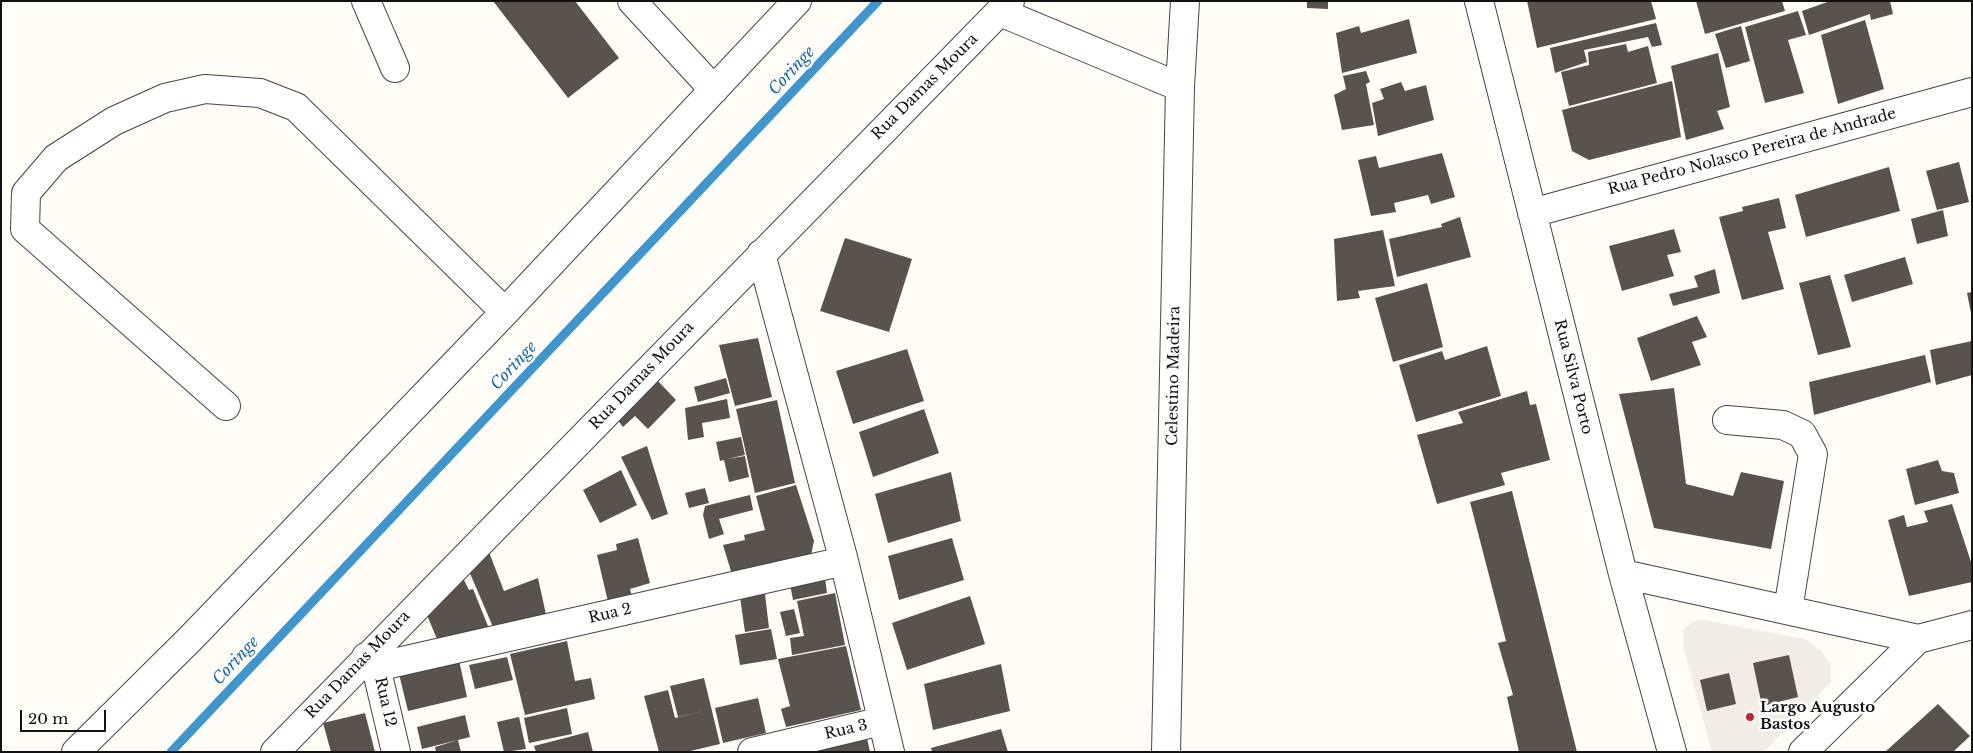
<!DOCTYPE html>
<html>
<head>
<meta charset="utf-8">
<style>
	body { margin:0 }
	#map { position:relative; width:1973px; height:753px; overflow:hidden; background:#fffdf5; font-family:"Libre Baskerville",serif }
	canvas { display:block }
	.frame { position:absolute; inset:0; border:2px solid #111; pointer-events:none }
	.scale { position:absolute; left:20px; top:710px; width:86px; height:22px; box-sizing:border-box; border:2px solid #111; border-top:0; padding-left:6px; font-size:15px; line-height:18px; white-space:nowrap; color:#111; -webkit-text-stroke:4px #fff; paint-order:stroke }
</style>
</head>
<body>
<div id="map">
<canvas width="1973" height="753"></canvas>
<div class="frame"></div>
<div class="scale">20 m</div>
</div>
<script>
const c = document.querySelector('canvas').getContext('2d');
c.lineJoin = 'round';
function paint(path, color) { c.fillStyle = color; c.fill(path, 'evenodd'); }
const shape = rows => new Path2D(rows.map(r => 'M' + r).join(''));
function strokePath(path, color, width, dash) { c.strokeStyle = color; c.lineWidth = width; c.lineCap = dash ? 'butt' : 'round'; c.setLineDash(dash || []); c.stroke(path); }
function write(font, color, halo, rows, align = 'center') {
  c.font = font + ' "Libre Baskerville",serif'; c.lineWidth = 5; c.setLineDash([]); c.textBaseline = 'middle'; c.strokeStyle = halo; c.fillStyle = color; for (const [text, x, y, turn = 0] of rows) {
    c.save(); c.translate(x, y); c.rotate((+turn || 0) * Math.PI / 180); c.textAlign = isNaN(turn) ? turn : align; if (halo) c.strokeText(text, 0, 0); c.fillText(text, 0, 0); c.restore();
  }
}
paint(shape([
	[1698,619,1806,639,1822,652,1831,665,1831,682,1764,752,1712,752,1683,646,1684,628]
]), '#f1ede2');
strokePath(shape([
	[171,752,878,1]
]), '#3f96cf', 9);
paint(shape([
	[493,1,575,1,619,58,568,98],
	[1307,1,1328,1,1328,9,1307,8],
	[1527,1,1651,1,1656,19,1537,48],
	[1696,1,1782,1,1785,11,1705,34],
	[1830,1,1890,1,1893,14,1871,20,1870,14,1809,35,1802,11],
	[1798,11,1806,35,1788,40,1804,93,1765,103,1745,27],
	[1409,19,1417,53,1342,73,1336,33,1359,26,1361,33],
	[1865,20,1884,89,1838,104,1821,35],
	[1656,23,1662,45,1652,47,1648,37,1584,50,1587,62,1555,73,1550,48],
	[1741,26,1750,61,1726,68,1715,34],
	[1626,44,1628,52,1648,46,1657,83,1569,106,1561,72,1589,65,1588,52],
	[1718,53,1730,107,1717,111,1724,129,1686,140,1671,66],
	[1366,71,1370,82,1366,84,1374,125,1342,130,1334,95,1346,89,1343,76],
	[1672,81,1681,137,1589,160,1572,151,1562,110],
	[1401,82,1405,91,1426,85,1434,120,1378,136,1372,103,1384,99,1380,89],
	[1442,153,1455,197,1431,204,1428,195,1394,203,1396,212,1371,216,1358,160,1376,156,1379,168],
	[1959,162,1969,202,1937,210,1926,171],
	[1889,167,1900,211,1806,237,1795,195],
	[1779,198,1786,228,1768,232,1784,289,1742,300,1719,217,1743,211,1742,207],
	[1943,210,1948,236,1917,244,1911,219],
	[1460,217,1471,257,1397,277,1389,239,1442,227,1441,224],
	[1674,229,1681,252,1667,255,1674,276,1622,291,1609,246],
	[1383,230,1395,286,1358,291,1360,298,1337,301,1334,239],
	[845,238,912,259,889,332,820,311],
	[1905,257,1913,284,1852,302,1844,275],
	[1715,269,1720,293,1673,306,1669,294,1698,287,1694,276],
	[1830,275,1851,347,1818,355,1799,283],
	[1427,283,1443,347,1393,362,1375,298],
	[1972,292,1972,313,1971,313,1967,293],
	[1697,316,1707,337,1692,342,1701,365,1651,381,1637,338],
	[758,338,772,397,735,406,719,345],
	[1972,341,1972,375,1936,385,1930,350],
	[1487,346,1501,396,1416,422,1399,365,1442,351,1445,360],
	[907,349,924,401,853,424,836,371],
	[1925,355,1931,382,1814,415,1809,382],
	[726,378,730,393,698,402,694,387],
	[656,379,676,400,648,429,635,416,623,427,617,419],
	[1674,388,1686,484,1733,496,1741,472,1784,481,1771,549,1654,528,1619,394],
	[1527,391,1530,405,1536,404,1550,460,1501,473,1505,485,1437,504,1417,435,1463,423,1458,412],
	[727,399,730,418,702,423,704,437,688,440,685,408],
	[777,400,795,483,755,493,736,409],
	[924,409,939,453,873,477,859,432],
	[741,437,745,455,727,459,745,456,749,477,729,482,724,460,720,461,716,442],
	[647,446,668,514,652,520,621,457],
	[1938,460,1942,471,1954,473,1959,493,1915,505,1906,469],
	[621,470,637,505,600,523,583,490],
	[951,472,961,521,888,543,875,494],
	[796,485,814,541,810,560,734,581,723,545,745,540,744,535,765,530,756,496],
	[705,488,709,503,689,508,685,493],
	[1512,491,1577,752,1519,752,1507,697,1513,695,1498,643,1506,641,1470,502],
	[750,495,753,510,719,519,724,534,709,539,703,515,705,506],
	[1952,504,1972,565,1972,582,1909,596,1888,520,1904,515,1907,527,1928,522,1924,511],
	[638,538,650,583,630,589,633,600,609,606,597,555,617,550,616,544],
	[952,538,964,580,899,600,888,556],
	[487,547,504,591,538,578,547,619,496,634,466,564],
	[463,578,469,590,473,589,490,631,439,644,422,603],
	[825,578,827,593,793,600,790,584],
	[835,593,845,645,792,655,790,638,804,636,797,601],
	[765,594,769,628,745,632,740,597],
	[970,596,985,644,907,670,892,623],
	[794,609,800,633,786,636,780,612],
	[771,629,777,659,740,665,735,635],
	[567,641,575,681,591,678,595,699,525,715,510,654],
	[846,646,861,710,786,727,781,709,790,706,778,659],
	[1789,655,1798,697,1762,706,1753,663],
	[507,657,513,680,475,689,469,665],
	[459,660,467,697,408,711,399,674],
	[1001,664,1010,711,933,730,924,684],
	[1729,673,1736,704,1707,711,1700,680],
	[704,678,720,744,686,752,659,752,644,696,668,690,675,718,707,710,678,717,670,686],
	[758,698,766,733,723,743,715,708],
	[1938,704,1970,736,1953,752,1885,752],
	[567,708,572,734,529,743,524,718],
	[365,713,375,752,331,752,323,723],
	[465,715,470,737,422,749,417,727],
	[519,717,526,749,504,752,497,722],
	[1001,729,1008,752,932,752,931,748],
	[588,732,593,752,536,752,534,746],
	[867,738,870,752,820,752,819,750],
	[458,740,461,752,436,752,435,747]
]), '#5a524d');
const minor = shape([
	[366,1,395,68],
	[632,1,714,90],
	[1479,1,1623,574,1672,752],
	[1000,12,1180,87],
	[1532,213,1972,92],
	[761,254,844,561,890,752],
	[226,406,25,229,26,193,56,158,114,121,165,98,205,89,260,93,296,107,505,312],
	[1727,420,1783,425,1802,434,1813,454,1788,610],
	[1623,574,1918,639,1972,625],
	[366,657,376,667,396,752],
	[376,667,844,561],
	[76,752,191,638,505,312,797,1],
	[275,752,1010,1],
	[752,752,882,721],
	[1166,752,1180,87,1185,1],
	[1803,752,1918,639]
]);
strokePath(minor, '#444', 30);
strokePath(minor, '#fff', 28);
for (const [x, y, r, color] of [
	[1750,717,5,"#c4262e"]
]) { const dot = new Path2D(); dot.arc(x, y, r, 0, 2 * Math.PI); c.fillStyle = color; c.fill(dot); strokePath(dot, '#fff', 2); }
write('15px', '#111', '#fff', [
	["Rua Damas Moura",925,87,-45],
	["Rua Pedro Nolasco Pereira de Andrade",1752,152,-15],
	["Rua Damas Moura",642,376,-46],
	["Celestino Madeira",1174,376,-89],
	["Rua Silva Porto",1573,377,76],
	["Rua 2",610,614,-13],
	["Rua Damas Moura",358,665,-46],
	["Rua 12",385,702,77],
	["Rua 3",846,730,-13]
]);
write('bold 15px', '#111', '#fff', [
	["Largo Augusto",1760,708],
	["Bastos",1760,725]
], 'left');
write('italic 16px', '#1768a6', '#fff', [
	["Coringe",792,71,-47],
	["Coringe",514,366,-47],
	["Coringe",236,661,-47]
]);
</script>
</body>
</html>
